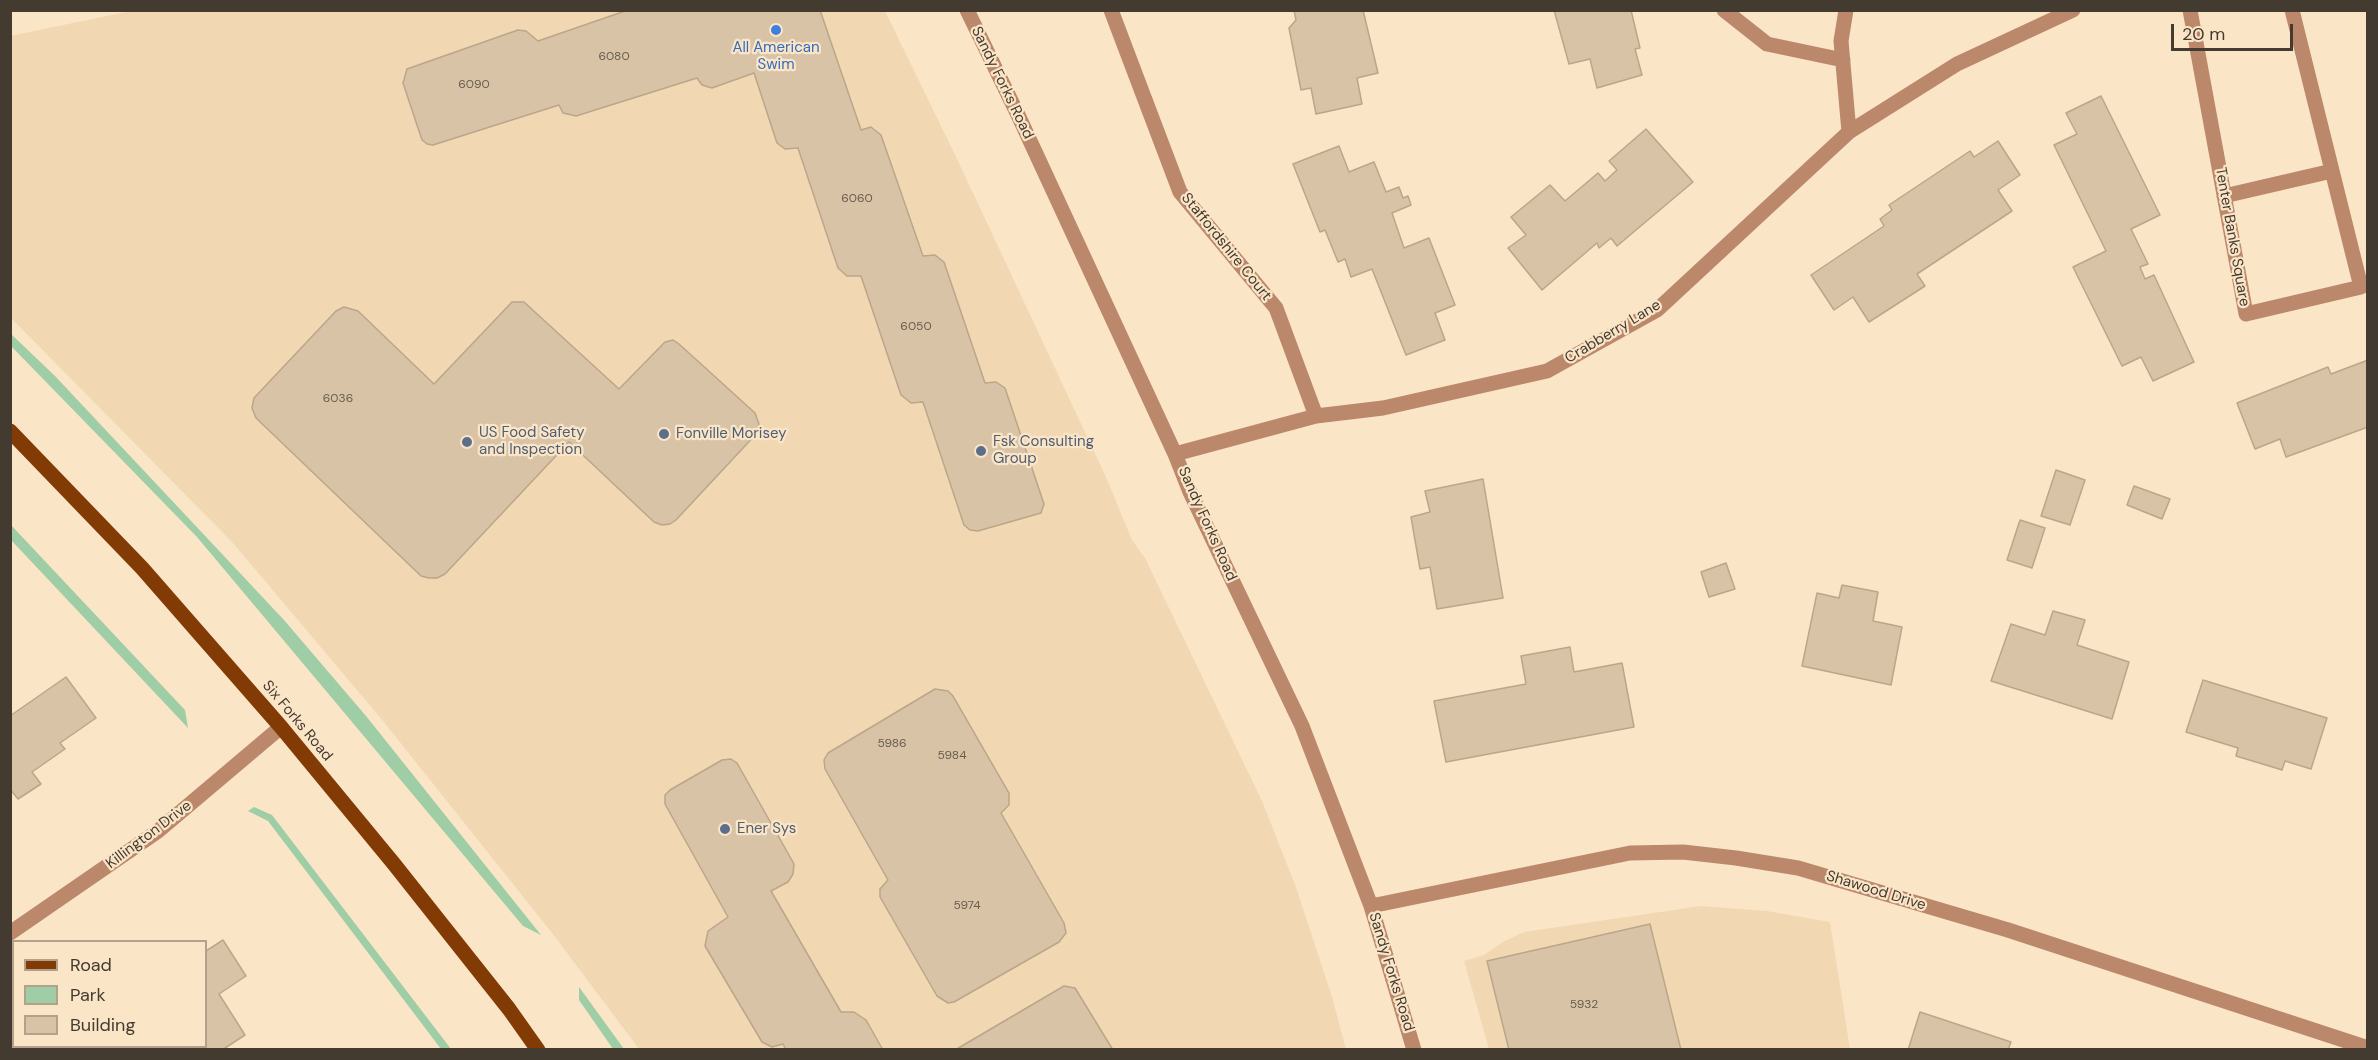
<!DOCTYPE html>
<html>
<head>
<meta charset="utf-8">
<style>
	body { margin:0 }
	#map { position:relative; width:2378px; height:1060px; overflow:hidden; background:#fbe5c7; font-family:"DM Sans",sans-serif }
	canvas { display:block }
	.frame { position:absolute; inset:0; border:12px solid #443b30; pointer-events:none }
	.legend { position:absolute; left:12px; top:940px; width:195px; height:108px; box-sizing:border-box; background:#fbe5c7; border:2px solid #b2a18b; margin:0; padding:8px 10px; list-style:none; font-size:18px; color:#443b30 }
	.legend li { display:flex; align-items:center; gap:12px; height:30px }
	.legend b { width:30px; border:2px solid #b2a18b }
	.scale { position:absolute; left:2171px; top:24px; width:122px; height:27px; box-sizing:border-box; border:3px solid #443b30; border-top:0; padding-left:8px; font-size:18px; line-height:21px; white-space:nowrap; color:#443b30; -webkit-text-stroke:4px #fbe5c7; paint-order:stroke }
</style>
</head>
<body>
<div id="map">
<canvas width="2378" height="1060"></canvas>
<div class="frame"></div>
<ul class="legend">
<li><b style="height:8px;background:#833b05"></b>Road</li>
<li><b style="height:16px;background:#9fcda6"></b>Park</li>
<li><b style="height:16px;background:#d8c3a6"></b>Building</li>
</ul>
<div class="scale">20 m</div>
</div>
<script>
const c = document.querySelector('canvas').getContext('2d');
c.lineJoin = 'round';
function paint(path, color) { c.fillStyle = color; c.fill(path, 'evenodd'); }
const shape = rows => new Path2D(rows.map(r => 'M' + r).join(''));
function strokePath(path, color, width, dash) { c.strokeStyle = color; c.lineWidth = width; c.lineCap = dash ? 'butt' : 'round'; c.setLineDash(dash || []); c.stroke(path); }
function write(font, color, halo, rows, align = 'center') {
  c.font = font + ' "DM Sans",sans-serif'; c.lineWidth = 4.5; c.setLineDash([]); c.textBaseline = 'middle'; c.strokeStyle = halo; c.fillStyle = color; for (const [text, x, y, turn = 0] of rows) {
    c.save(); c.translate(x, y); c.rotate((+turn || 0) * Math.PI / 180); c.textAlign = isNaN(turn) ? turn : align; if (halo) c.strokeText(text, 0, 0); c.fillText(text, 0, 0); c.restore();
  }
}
paint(shape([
	[136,10,885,11,959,163,1106,477,1132,540,1145,558,1262,801,1296,887,1332,997,1346,1049,639,1049,552,933,383,721,233,543,11,318,10,36],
	[1701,906,1767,911,1830,922,1850,1049,1489,1049,1464,961,1484,955,1503,942,1524,932]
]), '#f2d7b3');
paint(shape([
	[10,333,55,376,284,620,366,716,541,935,523,926,197,537,11,346],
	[11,525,185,710,188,728,11,540],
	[254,807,272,815,451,1049,441,1049,268,821,248,811],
	[579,987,624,1049,613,1049,579,1000]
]), '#9fcda6');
const building = shape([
	[628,10,820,10,861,130,871,127,881,135,923,256,935,255,944,262,985,383,996,382,1005,388,1044,504,1041,513,978,531,970,530,964,525,923,402,911,403,901,395,861,276,847,276,838,268,798,148,785,149,777,143,754,73,712,88,702,85,697,78,576,116,563,113,559,105,433,145,427,144,422,140,403,83,407,69,518,30,526,31,538,41,628,10],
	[1294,10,1363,10,1378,73,1357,78,1362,104,1316,114,1311,88,1301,90,1289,28,1296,20,1294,10],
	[1554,10,1631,10,1640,48,1635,49,1642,75,1597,88,1590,59,1569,64,1554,10],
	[2101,96,2160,215,2131,229,2148,264,2140,267,2145,279,2154,275,2194,362,2153,381,2141,357,2122,366,2073,267,2106,251,2054,145,2077,134,2066,113,2101,96],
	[1646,129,1693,182,1617,246,1611,238,1599,248,1597,243,1542,290,1508,248,1526,235,1511,217,1550,185,1565,201,1598,173,1605,181,1617,170,1609,161,1646,129],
	[1998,141,2020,175,1998,190,2012,211,1917,274,1925,286,1869,322,1853,297,1834,310,1811,275,1884,226,1880,219,1892,210,1889,205,1970,151,1974,157,1998,141],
	[1339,146,1349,172,1374,162,1386,192,1399,187,1403,198,1408,196,1411,205,1392,213,1404,248,1429,238,1455,305,1435,313,1445,340,1406,355,1372,269,1351,277,1345,259,1338,262,1325,230,1320,232,1293,164,1339,146],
	[512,302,524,302,619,389,665,342,673,340,679,344,755,413,759,424,758,432,676,520,670,524,662,525,654,522,569,442,445,574,437,578,429,578,421,576,256,418,252,408,254,398,336,311,344,307,358,311,434,384,512,302],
	[2368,360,2368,427,2286,457,2280,439,2255,449,2237,403,2328,367,2331,374,2368,360],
	[2056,470,2085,480,2070,525,2041,516,2056,470],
	[1483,479,1503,598,1437,609,1430,567,1420,569,1411,517,1430,512,1425,491,1483,479],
	[2134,486,2170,499,2162,519,2127,505,2134,486],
	[2020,520,2045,528,2032,568,2007,560,2020,520],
	[1726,563,1735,589,1709,597,1701,572,1726,563],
	[1842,585,1878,592,1873,621,1902,627,1891,685,1802,666,1817,593,1839,598,1842,585],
	[2053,611,2085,620,2077,645,2129,662,2112,719,1991,681,2011,624,2045,635,2053,611],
	[1570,647,1574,672,1622,663,1634,727,1446,762,1434,701,1526,684,1521,656,1570,647],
	[66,677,96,718,60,743,65,749,32,772,41,784,18,799,10,789,10,716,66,677],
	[2203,680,2327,718,2311,769,2285,761,2282,770,2279,769,2236,756,2238,748,2186,732,2203,680],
	[935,689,948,691,953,696,1009,793,1009,805,1001,813,1064,923,1066,933,1059,942,954,1002,948,1003,937,996,880,897,880,889,888,880,825,769,824,760,828,753,935,689],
	[731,759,737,763,794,864,793,874,788,882,771,891,841,1012,854,1012,866,1020,883,1050,786,1050,783,1044,772,1047,762,1042,705,946,708,931,728,917,665,804,665,795,670,790,722,760,731,759],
	[1650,924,1681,1050,1509,1050,1487,961,1650,924],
	[223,940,246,976,219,994,245,1035,222,1050,194,1050,192,1046,206,1046,206,951,223,940],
	[1064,986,1075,988,1113,1050,955,1050,1064,986],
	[1920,1012,2011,1042,2008,1050,1908,1050,1920,1012]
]);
paint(building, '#d8c3a6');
strokePath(building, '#baa689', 1.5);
strokePath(shape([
	[967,10,1019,117,1175,454,1190,492,1302,726,1371,906,1414,1050],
	[1111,10,1180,192,1276,308,1316,416],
	[1724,10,1767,44,1843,60],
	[1846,10,1841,41,1849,132],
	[2190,10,2246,314,2361,287,2292,10],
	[2224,196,2332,171],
	[1175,454,1316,416,1383,408,1547,371,1657,310,1849,132,1957,64,2073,10],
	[1371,906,1630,853,1683,852,1736,858,1798,868,2008,930,2368,1048],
	[10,933,158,831,281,727],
	[10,966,14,971],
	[61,1046,63,1050]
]), '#bc886c', 15);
strokePath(shape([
	[10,431,142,568,281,727,394,864,509,1009,538,1050]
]), '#833b05', 15);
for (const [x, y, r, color] of [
	[776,30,6,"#3f7fe0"],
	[664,434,6,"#5c6f8a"],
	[467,442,6,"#5c6f8a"],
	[981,451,6,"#5c6f8a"],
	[725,829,6,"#5c6f8a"]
]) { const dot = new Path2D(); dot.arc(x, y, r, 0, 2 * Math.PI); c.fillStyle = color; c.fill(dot); strokePath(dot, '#fbe5c7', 2); }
write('12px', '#695d4e', null, [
	["6080",614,57],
	["6090",474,85],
	["6060",857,199],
	["6050",916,327],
	["6036",338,399],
	["5986",892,744],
	["5984",952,756],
	["5974",967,906],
	["5932",1584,1005]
]);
write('15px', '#366cbe', '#fbe5c7', [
	["All American",776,48],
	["Swim",776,65]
]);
write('15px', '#443b30', '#fbe5c7', [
	["Sandy Forks Road",1002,83,64],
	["Tenter Banks Square",2232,237,80],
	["Staffordshire Court",1226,247,51],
	["Crabberry Lane",1613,332,-31],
	["Sandy Forks Road",1207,524,66],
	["Six Forks Road",297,721,50],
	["Killington Drive",149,835,-37],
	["Shawood Drive",1876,891,17],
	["Sandy Forks Road",1391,972,73]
]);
write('15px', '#4e5e75', '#fbe5c7', [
	["US Food Safety",479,433],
	["and Inspection",479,450],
	["Fonville Morisey",676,434],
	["Fsk Consulting",993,442],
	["Group",993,459],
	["Ener Sys",737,829]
], 'left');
</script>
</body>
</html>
